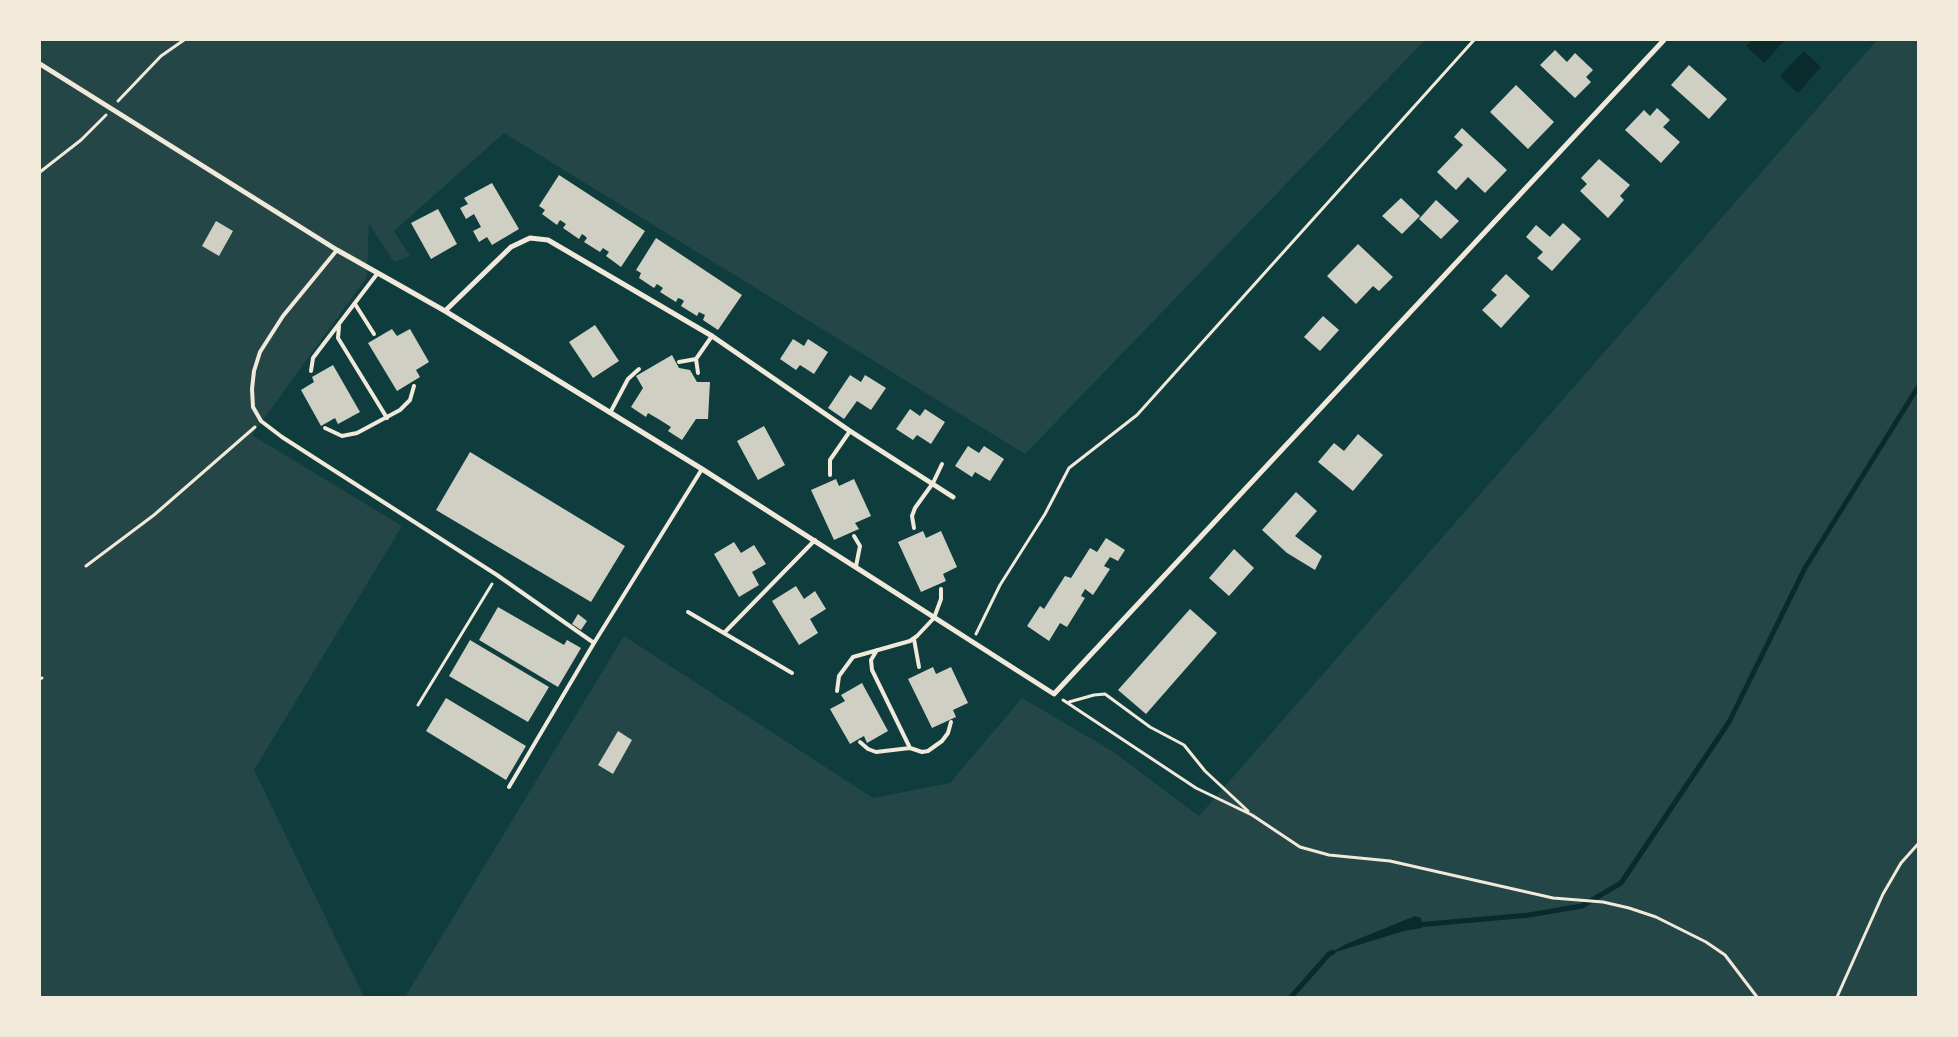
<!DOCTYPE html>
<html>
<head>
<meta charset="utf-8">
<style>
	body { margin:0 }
	#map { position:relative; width:1958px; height:1037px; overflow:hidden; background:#0f3d3e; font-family:"Public Sans",sans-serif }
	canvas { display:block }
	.frame { position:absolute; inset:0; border:41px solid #f1e9da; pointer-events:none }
</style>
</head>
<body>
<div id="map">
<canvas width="1958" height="1037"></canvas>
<div class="frame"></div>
</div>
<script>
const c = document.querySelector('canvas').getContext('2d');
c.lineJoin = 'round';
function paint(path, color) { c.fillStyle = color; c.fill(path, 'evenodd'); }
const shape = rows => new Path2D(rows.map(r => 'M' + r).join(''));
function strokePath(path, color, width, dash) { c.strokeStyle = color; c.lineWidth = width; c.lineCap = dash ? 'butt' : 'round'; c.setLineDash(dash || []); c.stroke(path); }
paint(shape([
	[40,40,1425,40,1025,454,504,133,394,231,410,256,394,262,369,224,367,277,252,435,402,526,254,770,364,997,40,997],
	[1877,40,1918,40,1918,997,405,997,624,636,873,798,950,783,1022,698,1112,751,1199,816]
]), '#244646');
paint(shape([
	[1752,40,1785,40,1764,63,1746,46],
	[1804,51,1821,67,1798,93,1780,76],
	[1415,916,1421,918,1422,928,1404,931,1329,954,1346,944]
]), '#0a2a2b');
strokePath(shape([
	[1417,925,1529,915,1582,906,1621,883,1729,722,1805,568,1918,387],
	[1291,997,1329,954,1333,952]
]), '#0a2a2b', 5);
paint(shape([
	[1555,50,1567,62,1575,53,1593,70,1586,77,1591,82,1575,98,1540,65],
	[1689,65,1727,99,1709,119,1671,85],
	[1516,85,1554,122,1528,149,1490,112],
	[1657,108,1670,120,1663,127,1680,142,1661,163,1625,130,1644,110,1650,116],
	[1462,128,1507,170,1485,193,1468,177,1456,190,1437,172,1463,145,1454,137],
	[1599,159,1630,185,1620,196,1624,200,1608,218,1580,191,1587,184,1581,178],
	[559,175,645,231,621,267,606,256,609,252,603,248,600,252,584,242,587,238,585,236,582,234,579,239,563,228,566,224,560,220,557,225,542,214,545,210,539,206],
	[492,183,519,229,492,245,487,237,479,242,473,231,481,227,474,214,466,219,460,208,468,204,464,198],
	[1401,198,1420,216,1402,234,1382,216],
	[1436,200,1459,221,1441,239,1419,219],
	[438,209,457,244,431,259,411,223],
	[216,221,233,231,219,256,202,246],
	[1563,223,1581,239,1552,271,1537,258,1543,252,1526,237,1536,225,1550,237],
	[656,238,742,295,718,330,703,320,705,315,699,312,697,316,681,306,684,301,681,299,678,298,676,302,660,292,663,288,657,284,654,288,639,278,641,273,636,270],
	[1358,244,1393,277,1379,291,1373,286,1356,304,1327,276],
	[1506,274,1530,296,1501,328,1482,310,1497,295,1491,290],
	[1323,316,1339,330,1320,351,1304,337],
	[595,325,619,361,593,378,569,342],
	[392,329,397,336,410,329,429,362,416,370,420,377,397,391,368,343],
	[793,339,804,346,808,339,828,352,814,374,800,365,796,370,780,359],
	[672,355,679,368,690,370,697,382,710,382,708,419,696,419,682,440,668,431,671,427,660,420,648,413,646,417,631,407,643,388,636,376],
	[333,365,360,412,338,424,335,418,321,426,301,390,314,382,312,377],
	[850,375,861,382,865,375,886,388,871,410,857,401,844,419,828,408],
	[910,409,920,416,925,409,945,422,931,444,917,435,913,440,896,429],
	[764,426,785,465,758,480,737,441],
	[1358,434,1383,455,1353,491,1318,462,1334,443,1344,451],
	[968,446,979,453,984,446,1004,459,990,481,975,472,972,477,955,466],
	[470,452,625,546,591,602,436,510],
	[836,479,839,486,854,479,871,516,855,523,859,529,834,540,811,490],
	[1296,492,1317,511,1295,536,1322,556,1315,570,1287,553,1262,530],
	[923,531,926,538,941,531,957,567,943,574,946,581,921,592,898,542],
	[1106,538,1125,550,1118,561,1110,557,1104,566,1110,569,1093,595,1085,589,1081,596,1085,598,1067,627,1060,623,1049,641,1027,626,1040,606,1044,609,1065,576,1071,578,1090,548,1097,552],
	[734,542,741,553,754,545,766,564,752,572,759,585,739,597,714,554],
	[1234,549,1254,568,1229,596,1209,578],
	[796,586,804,599,815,591,826,609,810,619,818,633,799,645,772,601],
	[498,607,564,645,567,640,581,648,558,687,479,640],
	[1190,609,1217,633,1146,714,1118,690],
	[578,614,587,621,581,630,572,624],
	[470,640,549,687,528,722,449,676],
	[933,667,936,674,951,667,968,703,953,710,956,717,932,728,908,679],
	[862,683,888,731,867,743,864,736,850,744,830,709,845,701,841,695],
	[446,698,526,746,506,780,426,731],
	[618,731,632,740,613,774,598,765]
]), '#cfcfc3');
strokePath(shape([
	[118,101,161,56,184,40],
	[40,172,81,140,106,115],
	[86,566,154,515,255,427],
	[976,634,1000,585,1045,514,1069,468,1137,415,1474,40],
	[40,679,42,678],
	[1063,700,1196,788,1252,815,1300,847,1329,855,1390,861,1553,898,1603,902,1629,908,1656,917,1706,942,1725,955,1757,997],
	[1069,702,1094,695,1105,694,1150,727,1184,745,1205,771,1248,811],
	[418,705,492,584],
	[1837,997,1883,894,1901,863,1918,844]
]), '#f1e9da', 3);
strokePath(shape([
	[337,250,283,316,260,352,254,371,252,389,253,407,261,421,282,437,497,575,594,643],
	[355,304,374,334],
	[339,326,338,338,387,418],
	[696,359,698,373],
	[679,362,696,359,712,336],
	[311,371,313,358,319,350,377,274],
	[610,413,628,379,639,369],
	[325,428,342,436,357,433,400,410,410,400,414,386],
	[830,475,830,460,850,431],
	[914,528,912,516,915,508,933,483,942,464],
	[854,536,860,546,856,566],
	[688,612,792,673],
	[724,633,815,540],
	[914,639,919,667],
	[877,650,871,660,872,670,910,748],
	[837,691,839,676,853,657,910,641,917,636,934,618,941,599,941,589],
	[860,742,868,749,876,752,910,748,922,752,928,751,942,741,948,733,951,722],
	[509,787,594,643,702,469]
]), '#f1e9da', 4);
strokePath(shape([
	[40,64,337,250,445,311,702,469,1054,694,1664,40],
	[445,311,511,247,530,238,548,240,712,336,850,431,953,497]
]), '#f1e9da', 5);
</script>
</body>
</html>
